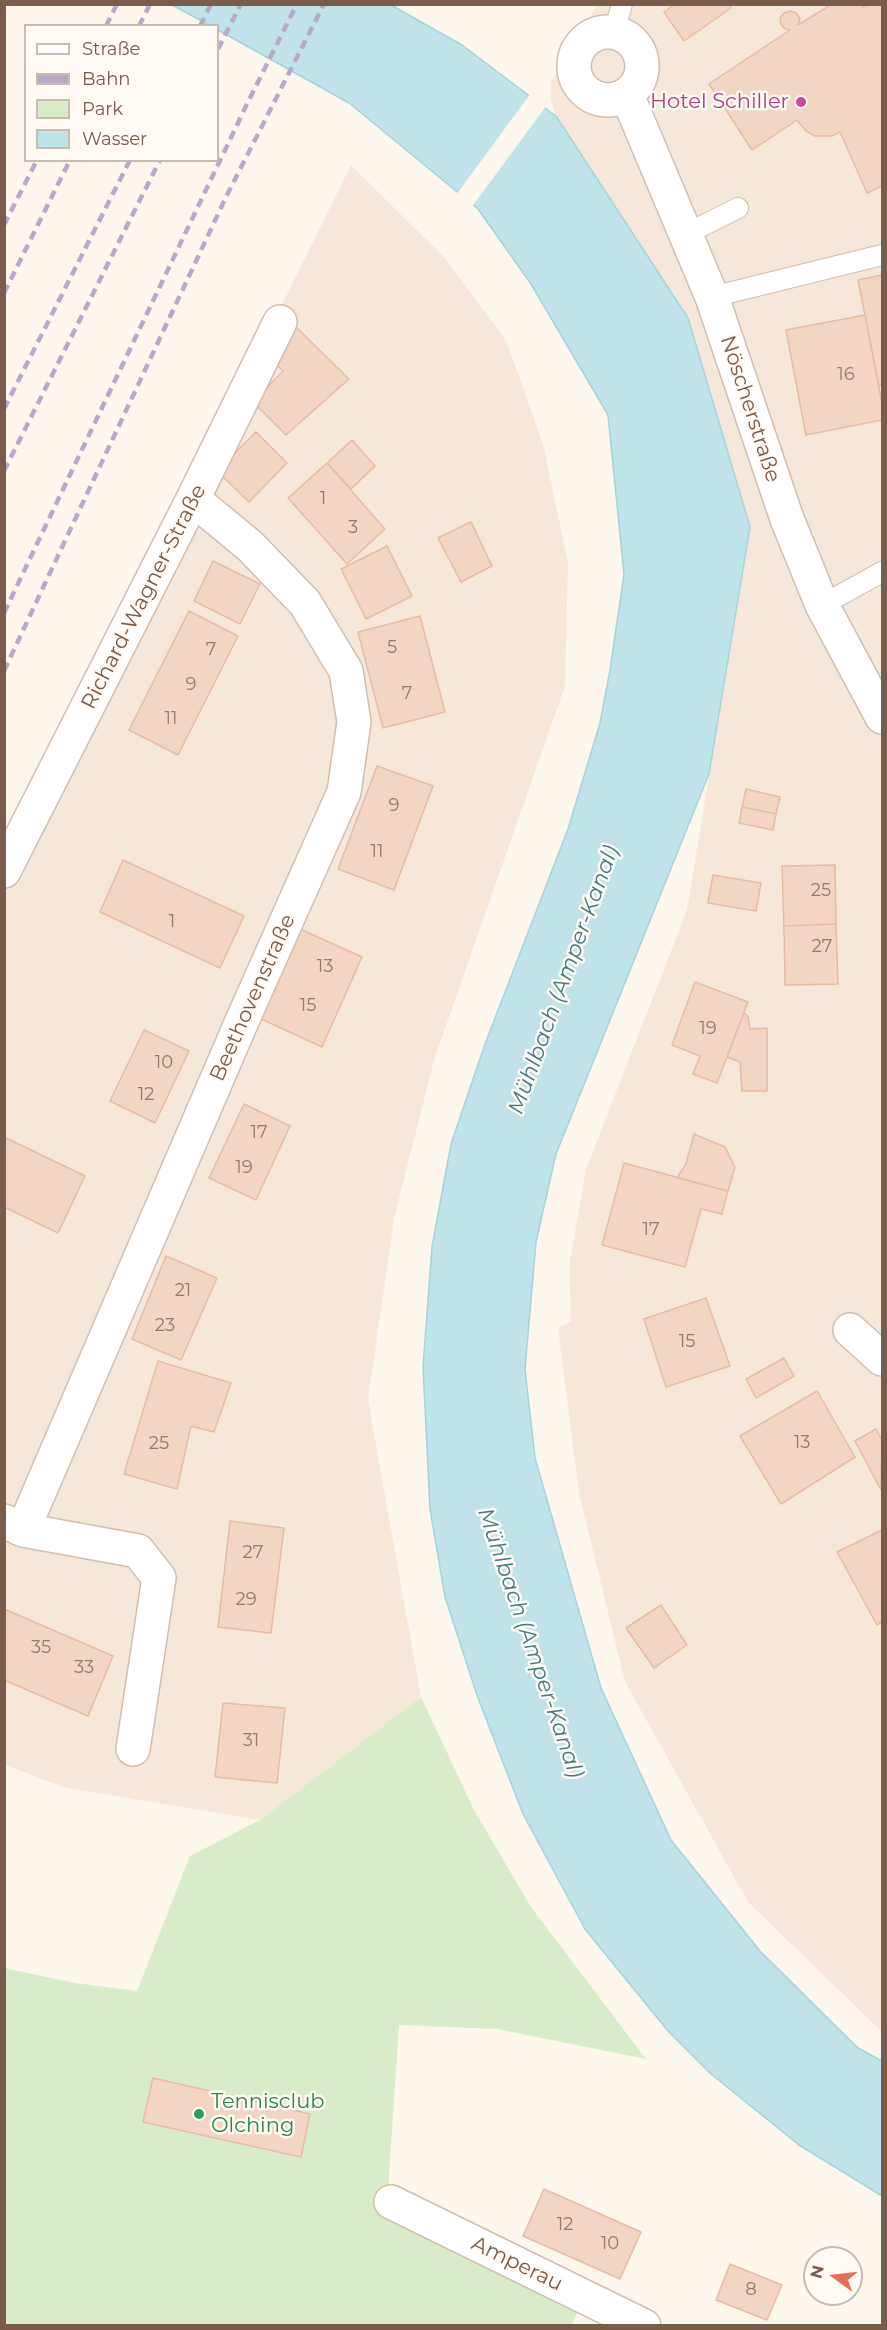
<!DOCTYPE html>
<html>
<head>
<meta charset="utf-8">
<style>
	body { margin:0 }
	#map { position:relative; width:887px; height:2330px; overflow:hidden; background:#fdf6ec; font-family:Montserrat,sans-serif }
	canvas { display:block }
	.frame { position:absolute; inset:0; border:6px solid #7a5c4d; pointer-events:none }
	.legend { position:absolute; left:24px; top:24px; width:195px; height:138px; box-sizing:border-box; background:#fffaf3; border:2px solid #cabbb1; margin:0; padding:8px 10px; list-style:none; font-size:18px; color:#7a5c4d }
	.legend li { display:flex; align-items:center; gap:12px; height:30px }
	.legend b { width:30px; border:2px solid #cabbb1 }
	.north { position:absolute; left:803px; top:2246px; width:60px; height:60px; box-sizing:border-box; background:#fffaf3; border:2px solid #cabbb1; border-radius:50%; rotate:285deg; font-size:16px; font-weight:700; line-height:24px; text-align:center; color:#7a5c4d }
	.north::after { content:''; display:block; margin:auto; width:21px; height:27px; background:#e76f51; clip-path:polygon(50% 0,100% 100%,50% 72%,0 100%) }
</style>
</head>
<body>
<div id="map">
<canvas width="887" height="2330"></canvas>
<div class="frame"></div>
<ul class="legend">
<li><b style="height:8px;background:#fff"></b>Straße</li>
<li><b style="height:8px;background:#b9a8c9"></b>Bahn</li>
<li><b style="height:16px;background:#d8ecc9"></b>Park</li>
<li><b style="height:16px;background:#bfe3e8"></b>Wasser</li>
</ul>
<div class="north">N</div>
</div>
<script>
const c = document.querySelector('canvas').getContext('2d');
c.lineJoin = 'round';
function paint(path, color) { c.fillStyle = color; c.fill(path, 'evenodd'); }
const shape = rows => new Path2D(rows.map(r => 'M' + r).join(''));
function strokePath(path, color, width, dash) { c.strokeStyle = color; c.lineWidth = width; c.lineCap = dash ? 'butt' : 'round'; c.setLineDash(dash || []); c.stroke(path); }
function write(font, color, halo, rows, align = 'center') {
  c.font = font + ' Montserrat,sans-serif'; c.lineWidth = 5; c.setLineDash([]); c.textBaseline = 'middle'; c.strokeStyle = halo; c.fillStyle = color; for (const [text, x, y, turn = 0] of rows) {
    c.save(); c.translate(x, y); c.rotate((+turn || 0) * Math.PI / 180); c.textAlign = isNaN(turn) ? turn : align; if (halo) c.strokeText(text, 0, 0); c.fillText(text, 0, 0); c.restore();
  }
}
paint(shape([
	[597,5,882,5,882,2032,748,1902,625,1682,579,1493,558,1328,571,1321,569,1266,586,1169,687,910,750,527,688,318,556,116,551,100,550,83],
	[351,165,445,258,506,340,543,444,568,563,565,686,434,1060,394,1219,368,1400,421,1697,260,1820,66,1788,5,1765,4,866]
]), '#f5e8da');
paint(shape([
	[421,1697,474,1810,531,1907,646,2059,497,2029,399,2025,387,2204,580,2307,571,2325,5,2325,4,1968,75,1983,137,1991,190,1856,260,1820]
]), '#d8ecc9');
const water = shape([
	[172,5,391,5,462,45,556,116,688,318,750,527,709,774,556,1154,536,1242,525,1369,535,1458,601,1688,671,1840,760,1951,858,2048,882,2061,882,2196,799,2145,711,2074,668,2031,585,1929,523,1814,478,1698,445,1597,430,1509,423,1367,432,1247,451,1144,485,1044,568,829,600,723,610,670,624,574,608,415,531,284,478,209,349,103,218,30,218,26,209,25,172,5]
]);
paint(water, '#bfe3e8');
strokePath(water, '#a5d3da', 1.5);
paint(shape([
	[531,93,547,105,471,208,456,195]
]), '#fdf6ec');
const building = shape([
	[675,4,729,4,731,8,684,41,664,12,675,4],
	[832,4,862,4,863,7,869,4,882,4,882,186,867,193,840,132,832,136,815,136,806,131,797,120,752,150,709,84,790,30,785,29,781,24,780,18,784,13,790,11,796,13,800,19,798,25,832,4],
	[882,275,882,385,879,386,858,280,882,275],
	[865,315,882,404,882,420,806,435,786,330,865,315],
	[296,327,349,379,286,435,253,402,283,371,268,357,296,327],
	[256,432,287,463,249,502,217,471,256,432],
	[352,440,375,466,351,489,327,463,352,440],
	[327,463,385,529,347,564,288,498,327,463],
	[471,522,492,566,461,582,438,538,471,522],
	[387,546,412,596,366,619,341,569,387,546],
	[213,561,260,584,240,624,194,601,213,561],
	[189,611,238,636,178,755,129,730,189,611],
	[420,616,445,712,383,728,358,632,420,616],
	[377,766,433,786,394,890,338,869,377,766],
	[746,789,780,797,776,814,742,807,746,789],
	[742,807,776,814,773,830,739,823,742,807],
	[123,860,244,916,220,968,100,912,123,860],
	[835,865,836,924,784,926,782,866,835,865],
	[713,875,761,883,756,911,708,903,713,875],
	[836,924,838,984,785,985,784,926,836,924],
	[300,929,362,957,322,1047,259,1018,300,929],
	[695,982,748,1002,717,1083,693,1074,700,1056,672,1045,695,982],
	[744,1013,748,1016,750,1029,767,1028,767,1091,742,1091,740,1062,727,1057,744,1013],
	[144,1030,189,1051,155,1123,110,1101,144,1030],
	[244,1104,290,1126,256,1200,209,1178,244,1104],
	[694,1134,725,1147,735,1167,728,1191,677,1178,686,1164,694,1134],
	[4,1137,85,1176,58,1233,4,1207,4,1137],
	[624,1163,728,1191,722,1214,701,1209,685,1267,602,1245,624,1163],
	[166,1256,217,1278,181,1360,132,1339,166,1256],
	[706,1298,730,1366,666,1387,644,1319,706,1298],
	[784,1358,794,1376,756,1398,746,1379,784,1358],
	[158,1361,231,1383,214,1432,191,1426,177,1489,124,1474,158,1361],
	[817,1391,855,1457,781,1504,740,1436,817,1391],
	[876,1429,882,1440,881,1490,855,1441,876,1429],
	[230,1521,284,1528,271,1633,218,1627,230,1521],
	[882,1530,882,1622,877,1625,837,1552,882,1530],
	[661,1605,687,1645,654,1668,626,1628,661,1605],
	[4,1609,113,1656,88,1716,4,1680,4,1609],
	[223,1703,285,1708,277,1783,215,1777,223,1703],
	[153,2078,310,2114,301,2157,143,2122,153,2078],
	[544,2189,641,2232,620,2279,523,2236,544,2189],
	[730,2264,782,2285,767,2320,716,2300,730,2264]
]);
paint(building, '#f3d5c3');
strokePath(building, '#e6bba3', 1.5);
const lane = shape([
	[614,32,622,4],
	[686,234,738,208],
	[712,297,882,255],
	[822,605,882,572]
]);
const street = shape([
	'574 66a34 34 0 1 1 68 0a34 34 0 1 1-68 0Z',
	[627,95,712,297,787,519,822,605,882,717],
	[4,871,193,499,280,322],
	[850,1330,882,1359],
	[4,1521,23,1530,138,1551,159,1578,133,1749],
	[23,1530,242,1021,344,792,354,722,346,671,305,603,250,546,193,499],
	[391,2202,644,2326]
]);
strokePath(lane, '#d1beb0', 22);
strokePath(street, '#d1beb0', 36);
strokePath(lane, '#fff', 20);
strokePath(street, '#fff', 33);
strokePath(shape([
	[106,26,117,4],
	[139,26,150,4],
	[200,26,211,4],
	[218,49,241,4],
	[4,225,37,160],
	[4,293,70,160],
	[4,409,130,160],
	[4,471,160,160],
	[4,613,247,104,297,4],
	[4,671,227,195,324,4]
]), '#b9a8c9', 4.5, [9, 6]);
for (const [x, y, r, color] of [
	[801,102,6,"#d1479c"],
	[199,2114,6,"#2e9e5b"]
]) { const dot = new Path2D(); dot.arc(x, y, r, 0, 2 * Math.PI); c.fillStyle = color; c.fill(dot); strokePath(dot, '#fffaf3', 2); }
write('18px', '#987a6a', null, [
	["16",846,375],
	["1",323,499],
	["3",353,528],
	["5",392,648],
	["7",211,650],
	["9",191,685],
	["7",407,694],
	["11",171,719],
	["9",394,806],
	["11",377,852],
	["25",821,891],
	["1",172,922],
	["27",822,947],
	["13",325,967],
	["15",308,1006],
	["19",708,1029],
	["10",164,1063],
	["12",146,1095],
	["17",259,1133],
	["19",244,1168],
	["17",651,1230],
	["21",183,1291],
	["23",165,1326],
	["15",687,1342],
	["13",802,1443],
	["25",159,1444],
	["27",253,1553],
	["29",246,1600],
	["35",41,1648],
	["33",84,1668],
	["31",251,1741],
	["12",565,2225],
	["10",610,2244],
	["8",751,2290]
]);
write('21px', '#b23c85', '#fffaf3', [
	["Hotel Schiller",789,102]
], 'right');
write('21px', '#7a5c4d', '#fffaf3', [
	["Nöscherstraße",750,409,72],
	["Richard-Wagner-Straße",144,597,-63],
	["Beethovenstraße",253,998,-66],
	["Amperau",517,2264,26]
]);
write('21px', '#27864d', '#fffaf3', [
	["Tennisclub",211,2102],
	["Olching",211,2126]
], 'left');
write('italic 22px', '#437c86', '#fffaf3', [
	["Mühlbach (Amper-Kanal)",564,980,-70],
	["Mühlbach (Amper-Kanal)",530,1643,71]
]);
</script>
</body>
</html>
